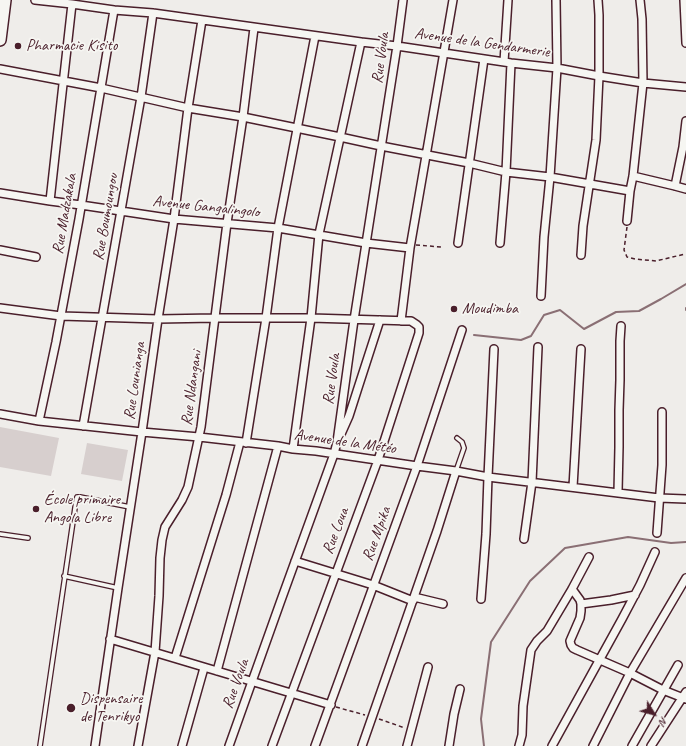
<!DOCTYPE html>
<html>
<head>
<meta charset="utf-8">
<style>
	body { margin:0 }
	#map { position:relative; width:686px; height:746px; overflow:hidden; background:#efedea; font-family:Caveat,sans-serif }
	canvas { display:block }
	.north { position:absolute; left:634px; top:694px; width:40px; height:40px; -webkit-text-stroke:3px #f6f6f2; paint-order:stroke; rotate:127deg; font-size:11px; font-weight:700; line-height:16px; text-align:center; color:#4a1f2b }
	.north::after { content:''; display:block; margin:auto; width:14px; height:18px; background:#4a1f2b; clip-path:polygon(50% 0,100% 100%,50% 72%,0 100%) }
</style>
</head>
<body>
<div id="map">
<canvas width="686" height="746"></canvas>
<div class="north">N</div>
</div>
<script>
const c = document.querySelector('canvas').getContext('2d');
c.lineJoin = 'round';
function paint(path, color) { c.fillStyle = color; c.fill(path, 'evenodd'); }
const shape = rows => new Path2D(rows.map(r => 'M' + r).join(''));
function strokePath(path, color, width, dash) { c.strokeStyle = color; c.lineWidth = width; c.lineCap = dash ? 'butt' : 'round'; c.setLineDash(dash || []); c.stroke(path); }
function write(font, color, halo, rows, align = 'center') {
  c.font = font + ' Caveat,sans-serif'; c.lineWidth = 3.5; c.setLineDash([]); c.textBaseline = 'middle'; c.strokeStyle = halo; c.fillStyle = color; for (const [text, x, y, turn = 0] of rows) {
    c.save(); c.translate(x, y); c.rotate((+turn || 0) * Math.PI / 180); c.textAlign = isNaN(turn) ? turn : align; if (halo) c.strokeText(text, 0, 0); c.fillText(text, 0, 0); c.restore();
  }
}
paint(shape([
	[0,427,59,438,51,476,0,467],
	[87,443,128,450,122,481,81,474]
]), '#d7cfce');
strokePath(shape([
	[686,308,686,310],
	[474,335,521,340,531,336,544,315,560,310,584,329,616,312,639,311,661,299,686,284],
	[484,746,481,719,491,642,530,581,565,548,628,537,671,543,686,542]
]), '#8a6f74', 2);
const lane = shape([
	[456,471,464,448,462,442,457,438],
	[0,534,28,538],
	[64,576,118,588],
	[40,746,76,501,77,497,80,497,130,507]
]);
const street = shape([
	[35,0,72,4,114,10,153,13,361,42,397,46,511,63,557,68,599,76,643,83,686,87],
	[684,0,686,43],
	[504,62,508,0],
	[0,69,101,88,188,108,243,117,340,137,381,146,469,163,506,172,550,177,630,191],
	[633,176,675,186,686,189],
	[675,186,683,147,686,121],
	[0,193,50,201,81,205,174,219,278,228,366,243,410,248],
	[50,201,60,111,72,4],
	[627,221,630,191,633,176,643,83,642,19,640,0],
	[458,243,484,59],
	[500,243,506,172,511,63],
	[0,250,36,257],
	[581,255,583,226,596,140,599,76,599,15,598,0],
	[541,296,544,237,550,177,557,68,556,0],
	[0,308,61,316,158,319,215,318,311,318,411,321,417,325,419,327,419,333,378,460,272,746],
	[401,321,410,248,453,0],
	[0,414,39,421,142,432,199,437,278,446,293,449,316,451,417,466,456,471,488,477,659,498,686,499],
	[39,421,56,342,79,219,114,10],
	[83,426,141,97,153,13],
	[341,434,349,416,357,391,380,320],
	[246,443,266,318,278,228,315,36],
	[293,449,311,318,319,234,361,42],
	[573,487,581,349],
	[618,492,619,447,619,410,620,380,620,341,621,326],
	[657,533,662,465,662,412],
	[524,539,532,482,538,347],
	[295,561,373,585,413,601],
	[572,589,580,600,581,604,581,611,580,618,570,641,571,645,573,648,577,650,630,673,663,690,686,699],
	[414,597,443,604],
	[481,599,486,534,488,477,494,349],
	[581,604,611,600,635,595],
	[110,639,331,705],
	[175,658,226,495,240,442],
	[217,671,278,446],
	[95,746,118,588,142,432,158,319,174,219,188,108,202,20],
	[138,746,155,652,159,596,160,558,162,540,165,527,182,500,188,487,201,427,227,223,243,117,254,28],
	[182,746,204,668],
	[229,746,280,603,334,454,337,442,354,320,397,46,403,0],
	[315,746,417,466,462,330],
	[362,746,437,531,456,471],
	[407,746,428,667],
	[449,746,454,714,460,689],
	[519,746,522,735,523,706,531,650,537,641,547,631,572,589,589,557],
	[552,746,622,619,640,585,655,552],
	[593,746,630,673,686,578],
	[632,746,678,665],
	[651,746,686,692]
]);
const primary = shape([
	[0,40,5,0]
]);
strokePath(lane, '#4a1f2b', 6);
strokePath(street, '#4a1f2b', 10);
strokePath(primary, '#4a1f2b', 14);
strokePath(shape([
	[627,227,624,250,627,257,635,259,656,261,685,254],
	[416,245,441,247],
	[336,707,365,715],
	[379,719,405,728]
]), '#4a1f2b', 1.5, [4, 3]);
strokePath(lane, '#f6f6f2', 3.5);
strokePath(street, '#f6f6f2', 7);
strokePath(primary, '#f6f6f2', 11);
for (const [x, y, r, color] of [
	[18,46,4,"#4a1f2b"],
	[454,309,4,"#4a1f2b"],
	[36,509,4,"#4a1f2b"],
	[71,708,5,"#4a1f2b"]
]) { const dot = new Path2D(); dot.arc(x, y, r, 0, 2 * Math.PI); c.fillStyle = color; c.fill(dot); strokePath(dot, '#f6f6f2', 1.5); }
write('16px', '#4a1f2b', '#f6f6f2', [
	["Avenue de la Gendarmerie",482,43,8],
	["Rue Voula",381,58,-82],
	["Avenue Gangalingolo",206,207,6],
	["Rue Madzakala",65,214,-80],
	["Rue Boumoungou",106,217,-80],
	["Rue Voula",332,379,-82],
	["Rue Lounianga",135,381,-82],
	["Rue Ndangani",192,388,-82],
	["Avenue de la Météo",345,442,8],
	["Rue Loua",336,531,-69],
	["Rue Mpika",377,534,-70],
	["Rue Voula",236,684,-70]
]);
write('16px', '#4a1f2b', '#f6f6f2', [
	["Pharmacie Kisito",26,46],
	["Moudimba",462,309],
	["École primaire",44,500],
	["Angola Libre",44,518],
	["Dispensaire",80,699],
	["de Tenrikyo",80,717]
], 'left');
</script>
</body>
</html>
